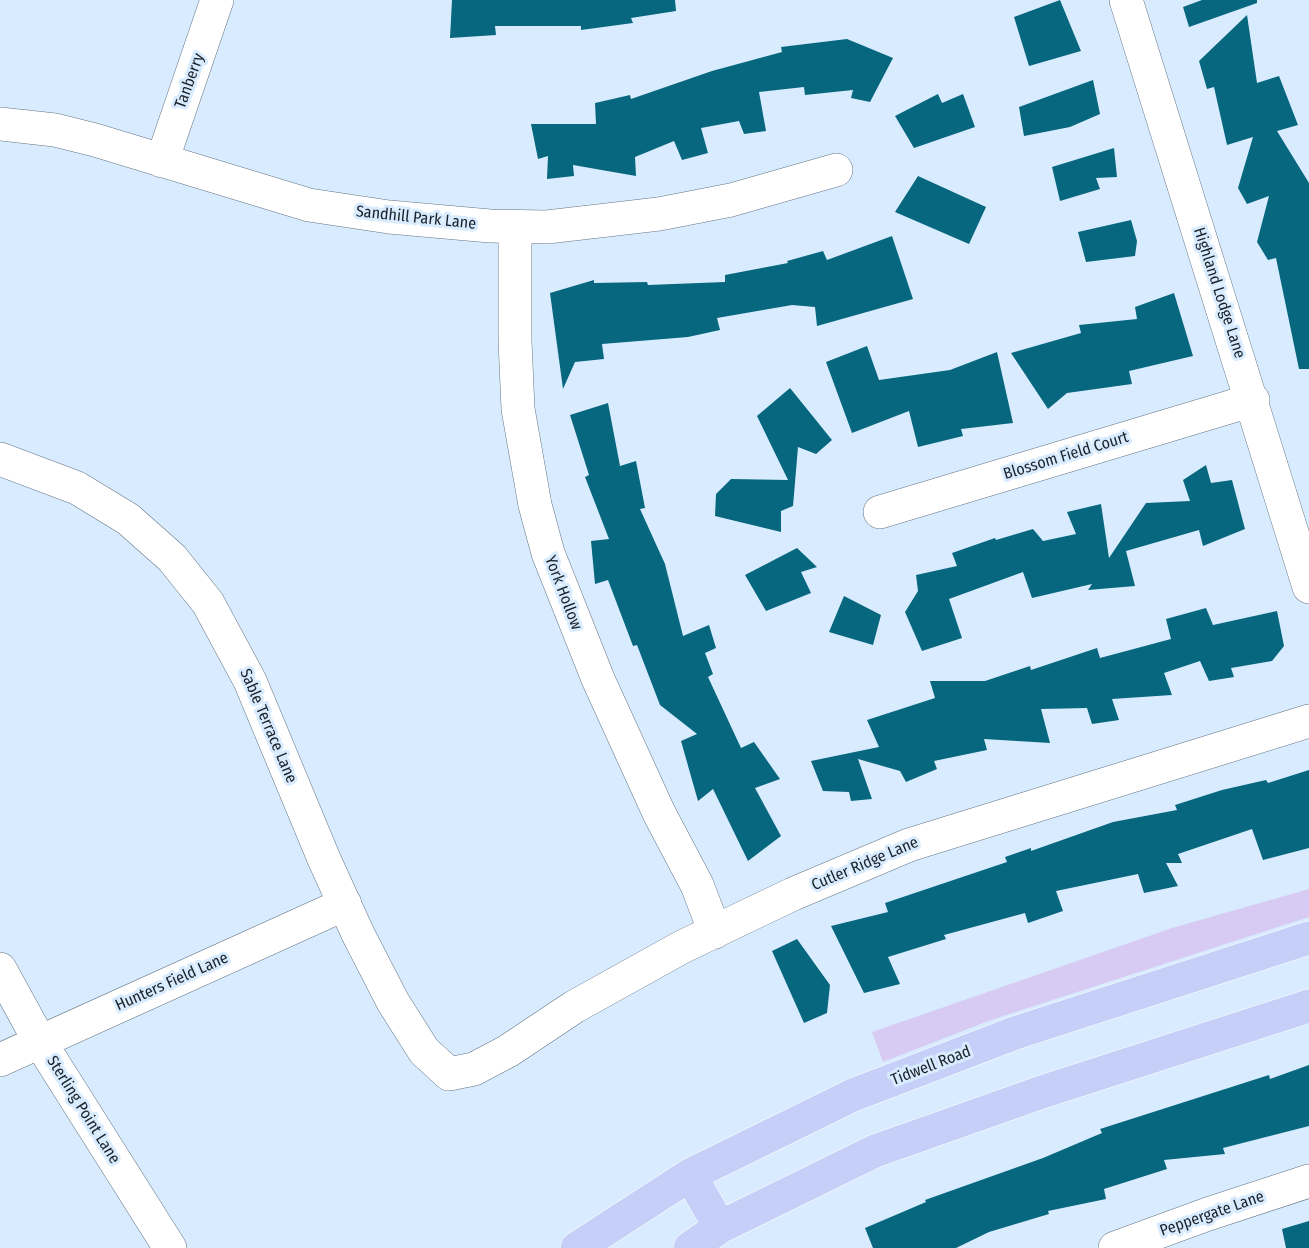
<!DOCTYPE html>
<html>
<head>
<meta charset="utf-8">
<style>
	body { margin:0 }
	canvas { display:block; background:#d9ecff }
</style>
</head>
<body>
<canvas width="1309" height="1248"></canvas>
<script>
const c = document.querySelector('canvas').getContext('2d');
c.lineJoin = 'round';
function paint(path, color) { c.fillStyle = color; c.fill(path, 'evenodd'); }
const shape = rows => new Path2D(rows.map(r => 'M' + r).join(''));
function strokePath(path, color, width, dash) { c.strokeStyle = color; c.lineWidth = width; c.lineCap = dash ? 'butt' : 'round'; c.setLineDash(dash || []); c.stroke(path); }
function write(font, color, halo, rows, align = 'center') {
  c.font = font + ' "Fira Sans Condensed",sans-serif'; c.lineWidth = 6; c.setLineDash([]); c.textBaseline = 'middle'; c.strokeStyle = halo; c.fillStyle = color; for (const [text, x, y, turn = 0] of rows) {
    c.save(); c.translate(x, y); c.rotate((+turn || 0) * Math.PI / 180); c.textAlign = isNaN(turn) ? turn : align; if (halo) c.strokeText(text, 0, 0); c.fillText(text, 0, 0); c.restore();
  }
}
paint(shape([
	[1309,889,1309,917,991,1020,883,1062,872,1032,1172,928]
]), '#d8cbf3');
paint(shape([
	[452,0,675,0,676,11,631,18,633,23,581,30,581,26,495,26,496,35,450,38],
	[1060,0,1081,51,1029,66,1014,17],
	[1202,0,1257,0,1257,3,1189,27,1183,7],
	[1247,15,1257,83,1279,76,1298,125,1277,131,1309,183,1309,369,1299,369,1276,258,1268,260,1257,242,1269,196,1247,204,1238,188,1253,137,1227,145,1214,87,1207,89,1199,61],
	[847,39,893,58,870,102,851,98,853,90,805,95,804,87,759,92,766,131,744,134,739,121,701,128,708,153,682,160,674,141,635,157,636,176,573,165,574,176,547,179,548,156,538,159,531,124,596,124,595,103,630,95,631,99,712,71,782,52,781,47],
	[1093,80,1100,114,1070,127,1024,136,1019,107],
	[938,94,942,103,963,94,975,127,914,148,895,116],
	[1114,148,1117,177,1096,178,1100,189,1060,201,1052,167],
	[918,176,986,207,969,244,895,212],
	[1131,220,1137,241,1135,256,1086,262,1078,232],
	[892,236,913,299,817,326,815,307,792,305,717,318,720,330,688,337,602,344,604,359,575,362,563,389,550,293,594,280,594,283,647,282,648,285,725,282,725,275,788,263,787,261,823,251,827,260],
	[1174,293,1193,356,1129,371,1132,384,1067,393,1048,409,1011,353,1081,333,1079,325,1137,319,1135,307],
	[867,346,879,380,950,370,997,352,1013,423,961,429,963,436,918,447,909,411,852,433,826,362],
	[790,388,832,440,816,454,798,447,793,506,781,511,781,532,715,516,716,494,731,479,788,480,757,416],
	[608,403,620,466,636,461,645,508,640,509,665,564,683,636,709,625,716,648,705,653,713,674,708,677,741,748,754,742,780,779,755,788,781,836,748,861,713,789,698,801,681,741,697,734,660,705,637,645,633,646,608,580,595,584,591,541,609,539,585,477,589,475,570,415],
	[1206,465,1211,483,1232,480,1245,529,1203,546,1199,530,1126,551,1135,586,1088,590,1092,584,1032,598,1023,572,949,599,962,638,922,651,905,612,918,591,916,575,957,566,952,553,995,538,996,540,1033,529,1043,541,1076,534,1067,512,1101,504,1109,558,1146,503,1190,501,1183,480],
	[797,548,817,567,801,572,811,593,766,611,745,575],
	[844,596,881,615,873,645,829,632],
	[1206,608,1213,625,1277,611,1284,646,1272,661,1231,668,1234,677,1209,681,1200,661,1164,673,1172,695,1112,699,1119,720,1092,724,1087,708,1041,709,1050,743,984,739,987,750,934,761,937,769,906,782,900,771,858,759,872,799,851,801,849,792,823,791,811,761,879,747,867,720,935,698,930,681,985,681,1030,666,1031,670,1097,648,1100,658,1171,639,1166,619],
	[1309,770,1309,848,1263,860,1252,829,1178,854,1182,863,1166,863,1178,886,1144,893,1138,874,1056,891,1063,911,1028,923,1025,913,944,935,946,939,888,957,900,984,864,993,831,926,888,912,885,903,1007,862,1005,857,1031,848,1031,851,1113,822,1177,810,1175,805,1222,790,1266,780,1268,783],
	[797,939,830,985,827,1013,804,1023,772,951],
	[1309,1065,1309,1126,1223,1148,1225,1154,1164,1160,1167,1169,1104,1189,1106,1199,1048,1211,1049,1214,989,1232,956,1248,873,1248,865,1228,926,1202,925,1200,1043,1158,1102,1133,1100,1129,1269,1075,1270,1079],
	[1309,1221,1309,1248,1286,1248,1282,1229]
]), '#07677f');
const minor = shape([
	[1126,0,1309,587],
	[0,124,55,130,95,140,309,205,389,217,490,226,547,227,659,214,731,200,836,170],
	[162,161,217,0],
	[515,227,515,341,518,409,535,505,548,553,598,679,659,813,697,885,715,932],
	[0,459,77,488,128,519,172,558,208,603,250,681,324,859,358,934,393,1002,424,1051,449,1074,474,1069,508,1051,574,1007,682,947,793,894,909,845,1309,721],
	[880,512,1253,400],
	[0,969,40,1042,170,1248],
	[0,1060,345,904],
	[1115,1248,1208,1214,1309,1181]
]);
const major = shape([
	[690,1175,720,1227],
	[577,1248,690,1175,853,1095,1015,1033,1309,938],
	[690,1248,720,1227,875,1151,1042,1092,1309,1006]
]);
strokePath(minor, '#637484', 34);
strokePath(major, '#fff', 34);
strokePath(minor, '#fff', 33);
strokePath(major, '#c5cff8', 33);
write('16px', '#1a2128', '#d9ecff', [
	["Tanberry",190,81,-70],
	["Sandhill Park Lane",416,218,6],
	["Highland Lodge Lane",1219,293,72],
	["Blossom Field Court",1066,456,-17],
	["York Hollow",563,593,69],
	["Sable Terrace Lane",268,726,67],
	["Cutler Ridge Lane",865,864,-23],
	["Hunters Field Lane",172,982,-24],
	["Tidwell Road",931,1066,-21],
	["Sterling Point Lane",83,1110,58],
	["Peppergate Lane",1212,1214,-19]
]);
</script>
</body>
</html>
